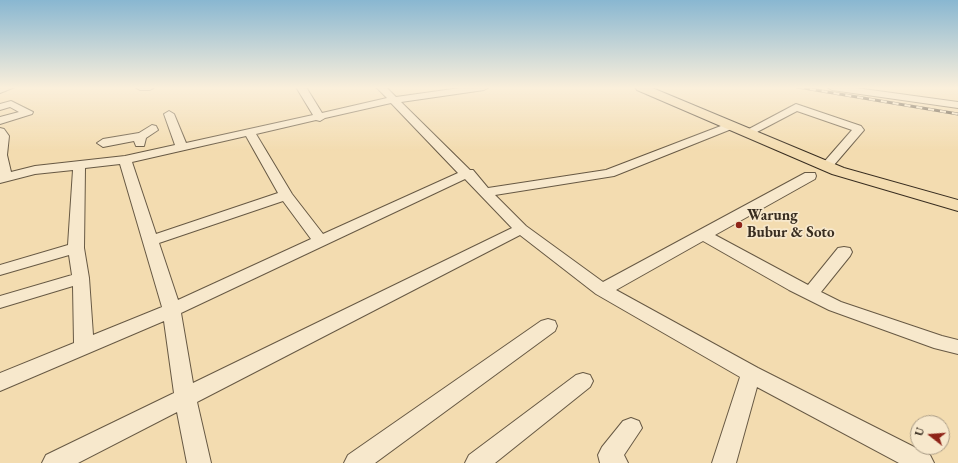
<!DOCTYPE html>
<html>
<head>
<meta charset="utf-8">
<style>
	body { margin:0 }
	#map { position:relative; width:958px; height:463px; overflow:hidden; background:#f3dcb0; font-family:"EB Garamond",serif }
	canvas { display:block }
	.north { position:absolute; left:910px; top:415px; width:40px; height:40px; box-sizing:border-box; background:#f7e8cc; border:1px solid #ab9d87; border-radius:50%; rotate:287deg; font-size:11px; font-weight:700; line-height:16px; text-align:center; color:#382d20 }
	.north::after { content:''; display:block; margin:auto; width:14px; height:18px; background:#8f2418; clip-path:polygon(50% 0,100% 100%,50% 72%,0 100%) }
</style>
</head>
<body>
<div id="map">
<canvas width="958" height="463"></canvas>
<div class="north">U</div>
</div>
<script>
const c = document.querySelector('canvas').getContext('2d');
c.lineJoin = 'round';
const shape = rows => new Path2D(rows.map(r => 'M' + r).join(''));
function strokePath(path, color, width, dash) { c.strokeStyle = color; c.lineWidth = width; c.lineCap = dash ? 'butt' : 'round'; c.setLineDash(dash || []); c.stroke(path); }
function paint(path, color) { c.fillStyle = color; c.fill(path, 'evenodd'); }
function write(font, color, halo, rows, align = 'center') {
  c.font = font + ' "EB Garamond",serif'; c.lineWidth = 3.5; c.setLineDash([]); c.textBaseline = 'middle'; c.strokeStyle = halo; c.fillStyle = color; for (const [text, x, y, turn = 0] of rows) {
    c.save(); c.translate(x, y); c.rotate((+turn || 0) * Math.PI / 180); c.textAlign = isNaN(turn) ? turn : align; if (halo) c.strokeText(text, 0, 0); c.fillText(text, 0, 0); c.restore();
  }
}
const minor = shape([
	[0,87,15,87,0,93,0,87],
	[135,87,155,87,150,90,140,90,135,87],
	[296,87,306,87,322,113,387,98,376,87,386,87,396,97,467,87,489,87,484,90,401,102,470,170,473,170,488,188,606,170,726,124,734,124,736,126,734,128,614,176,495,195,526,226,603,282,805,173,815,173,816,176,815,179,715,235,808,285,838,248,844,247,850,248,852,252,850,256,821,292,841,302,942,336,958,340,958,354,934,348,829,310,789,290,703,241,616,290,758,368,930,455,934,463,899,463,757,387,736,463,712,463,740,377,596,294,520,235,197,402,211,463,187,463,177,412,78,463,42,463,46,455,174,393,164,321,0,391,0,373,74,343,73,286,0,308,0,296,72,275,69,255,0,275,0,265,68,245,73,170,35,174,0,183,0,128,4,129,9,136,7,155,11,172,35,166,125,156,175,145,164,114,169,111,174,114,186,143,313,115,296,87],
	[391,103,458,173,323,234,292,194,256,134,316,120,320,121,325,118,391,103],
	[246,136,278,193,156,234,132,162,246,136],
	[120,164,162,307,93,335,89,278,84,248,85,168,120,164],
	[465,179,512,228,193,383,181,313,465,179],
	[283,201,311,239,178,300,159,243,283,201],
	[827,87,849,87,958,102,958,108,832,90,827,87],
	[11,101,33,112,32,114,0,124,0,117,19,112,10,107,0,110,0,104,11,101],
	[796,104,861,126,864,130,834,165,830,166,824,162,852,130,797,111,757,132,753,133,747,130,796,104],
	[152,125,156,126,158,130,146,138,144,146,136,146,134,141,103,147,97,143,103,139,139,133,152,125],
	[548,319,555,321,557,326,555,331,375,463,344,463,348,455,541,321,548,319],
	[583,373,590,375,593,381,590,387,495,463,465,463,469,455,576,375,583,373],
	[631,418,639,421,642,428,624,455,628,463,600,463,598,455,602,447,623,421,631,418]
]);
const major = shape([
	[635,87,650,87,844,168,958,200,958,211,832,174,637,90,635,87]
]);
strokePath(minor, '#675944', 2);
strokePath(major, '#382d20', 2);
paint(minor, '#f7e8cc');
paint(major, '#f3dcb0');
const rail = shape([
	[798,87,958,114]
]);
strokePath(rail, '#382d20', 3);
strokePath(rail, '#f7e8cc', 2, [6]);
const sky = c.createLinearGradient(0, 0, 0, 151);
sky.addColorStop(0, '#89b7d1');
sky.addColorStop(0.58, '#faefdb');
sky.addColorStop(1, '#faefdb00');
c.fillStyle = sky;
c.fillRect(0, 0, 958, 151);
for (const [x, y, r, color] of [
	[739,225,4,"#8f2418"]
]) { const dot = new Path2D(); dot.arc(x, y, r, 0, 2 * Math.PI); c.fillStyle = color; c.fill(dot); strokePath(dot, '#f7e8cc', 1.5); }
write('bold 15px', '#382d20', '#f7e8cc', [
	["Warung",747,216],
	["Bubur & Soto",747,233]
], 'left');
</script>
</body>
</html>
